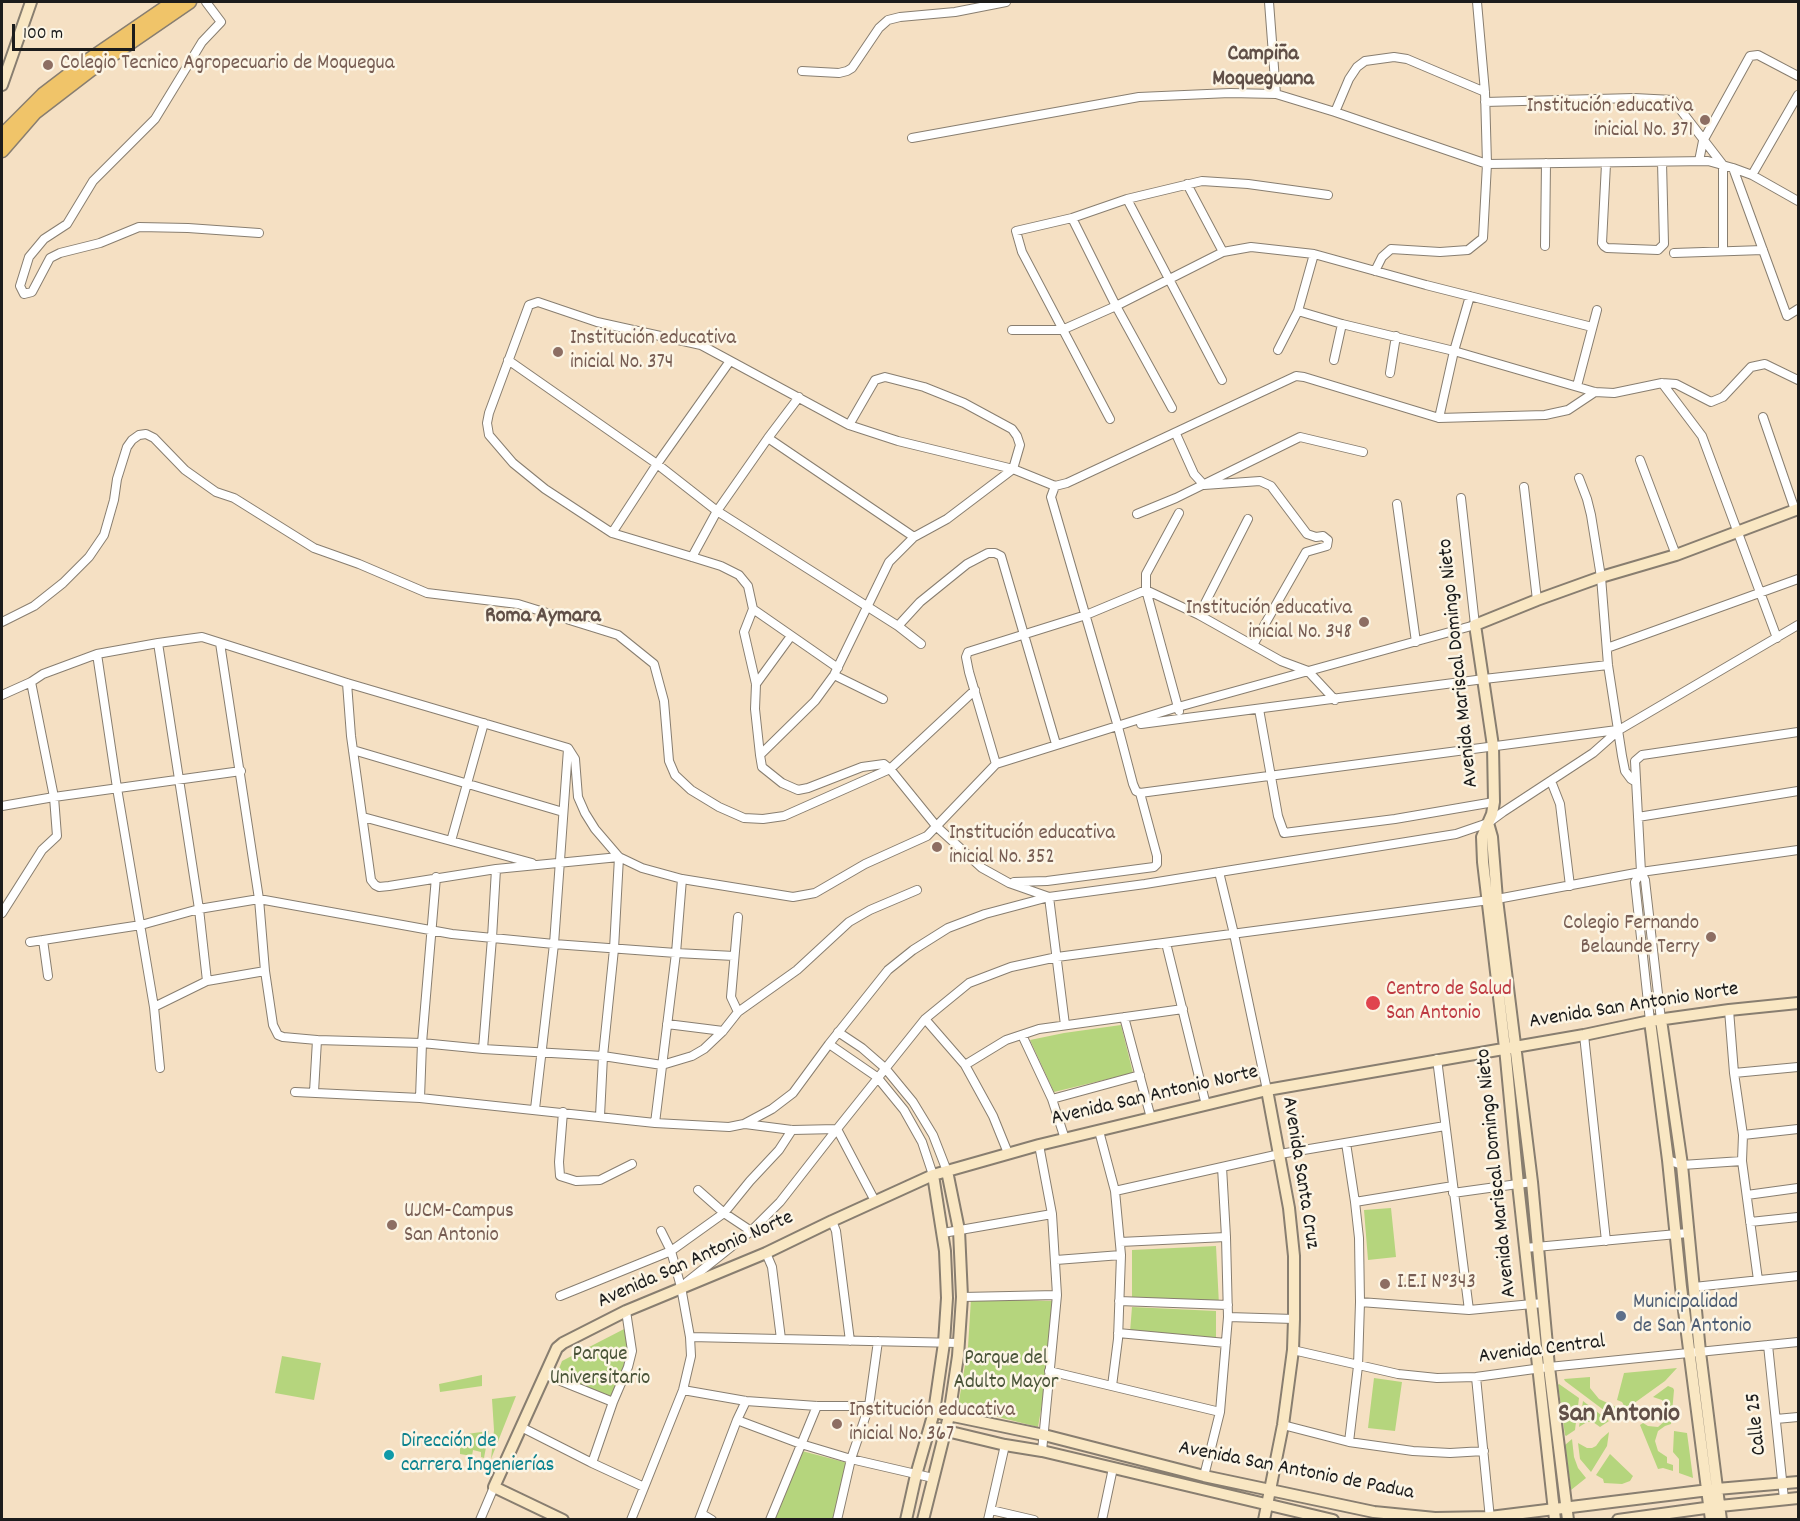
<!DOCTYPE html>
<html>
<head>
<meta charset="utf-8">
<style>
	body { margin:0 }
	#map { position:relative; width:1800px; height:1521px; overflow:hidden; background:#f5e0c3; font-family:Dekko,sans-serif }
	canvas { display:block }
	.frame { position:absolute; inset:0; border:3px solid #1c1c1c; pointer-events:none }
	.scale { position:absolute; left:12px; top:24px; width:123px; height:27px; box-sizing:border-box; border:3px solid #1c1c1c; border-top:0; padding-left:8px; font-size:18px; line-height:21px; white-space:nowrap; color:#1c1c1c; -webkit-text-stroke:4px #fcf5e5; paint-order:stroke }
</style>
</head>
<body>
<div id="map">
<canvas width="1800" height="1521"></canvas>
<div class="frame"></div>
<div class="scale">100 m</div>
</div>
<script>
const c = document.querySelector('canvas').getContext('2d');
c.lineJoin = 'round';
function paint(path, color) { c.fillStyle = color; c.fill(path, 'evenodd'); }
const shape = rows => new Path2D(rows.map(r => 'M' + r).join(''));
function strokePath(path, color, width, dash) { c.strokeStyle = color; c.lineWidth = width; c.lineCap = dash ? 'butt' : 'round'; c.setLineDash(dash || []); c.stroke(path); }
function write(font, color, halo, rows, align = 'center') {
  c.font = font + ' Dekko,sans-serif'; c.lineWidth = 5; c.setLineDash([]); c.textBaseline = 'middle'; c.strokeStyle = halo; c.fillStyle = color; for (const [text, x, y, turn = 0] of rows) {
    c.save(); c.translate(x, y); c.rotate((+turn || 0) * Math.PI / 180); c.textAlign = isNaN(turn) ? turn : align; if (halo) c.strokeText(text, 0, 0); c.fillText(text, 0, 0); c.restore();
  }
}
paint(shape([
	[1121,1025,1133,1073,1054,1092,1030,1040,1064,1033],
	[1391,1208,1396,1257,1368,1260,1364,1210],
	[1216,1246,1219,1305,1132,1300,1132,1250],
	[971,1299,1052,1301,1048,1369,1038,1427,958,1407,968,1347],
	[1132,1307,1216,1311,1216,1338,1130,1332],
	[628,1327,628,1362,612,1399,556,1376,562,1361],
	[282,1356,321,1363,314,1400,275,1393],
	[1677,1368,1665,1381,1626,1409,1622,1402,1617,1400,1624,1373],
	[482,1375,482,1386,440,1392,439,1384],
	[1590,1377,1590,1388,1599,1399,1618,1408,1617,1414,1613,1417,1565,1381,1564,1379],
	[1374,1378,1402,1382,1395,1431,1368,1428],
	[1559,1384,1579,1398,1575,1430,1566,1436,1565,1435,1558,1385],
	[1668,1386,1673,1388,1674,1390,1671,1424,1665,1426,1658,1431,1655,1441,1658,1451,1667,1457,1667,1463,1673,1465,1673,1471,1663,1468,1658,1469,1640,1425,1643,1423,1648,1426,1658,1427,1666,1420,1669,1414,1667,1405,1662,1400,1653,1397],
	[516,1396,491,1459,494,1430,492,1399],
	[1583,1401,1609,1421,1600,1427,1593,1422,1587,1422,1579,1427],
	[489,1431,484,1458,481,1457,481,1452,473,1450,472,1456,460,1454,460,1447,447,1445,444,1437],
	[1674,1431,1687,1433,1693,1478,1679,1473,1679,1459,1673,1452],
	[1609,1432,1607,1446,1591,1472,1580,1459,1578,1443,1587,1448,1592,1448,1596,1446,1601,1439],
	[1572,1439,1574,1457,1578,1468,1586,1478,1571,1490,1565,1445],
	[802,1451,848,1463,838,1519,772,1520],
	[1610,1454,1633,1476,1630,1481,1622,1484,1604,1483,1603,1479,1596,1475]
]), '#b5d57d');
const street = shape([
	[206,2,221,22,202,42,155,119,93,181,67,224,44,239,29,257,20,286,24,294,32,292,50,258,60,253,100,243,139,227,188,228,259,233],
	[1269,2,1276,94],
	[802,71,839,73,847,71,852,68,879,28,888,20,900,17,955,12,1006,2],
	[1485,102,1634,98,1673,100,1723,165,1723,251],
	[1335,112,1349,79,1357,67,1365,61,1394,57,1407,59,1485,92],
	[912,138,1139,97,1230,93,1276,94,1335,112,1487,164,1708,161,1733,168,1752,175,1798,201],
	[1699,161,1703,141,1750,56,1758,55,1798,76],
	[1606,164,1602,243,1604,246,1607,248,1658,250,1664,244,1662,162],
	[1733,168,1787,316,1798,309],
	[1752,175,1798,95],
	[1187,184,1223,252],
	[1127,199,1222,380],
	[1072,218,1116,306,1172,408],
	[1545,246,1546,163],
	[1674,253,1763,250],
	[1375,271,1382,257,1391,249,1440,252,1468,250,1483,238,1487,164,1485,92,1477,2],
	[1298,311,1342,324,1454,351,1595,392,1614,393,1662,383,1676,384,1711,402,1723,397,1751,367,1765,364,1798,380],
	[1012,330,1062,330,1116,306,1223,252,1251,247,1314,254,1426,285,1592,327],
	[1278,350,1298,311,1314,254],
	[508,360,657,464,717,511,768,438,914,537],
	[1334,360,1342,324],
	[1390,373,1396,336],
	[1662,383,1702,436,1777,638],
	[1577,386,1597,310],
	[1763,417,1795,510],
	[1439,418,1454,351,1470,296],
	[1110,419,1022,252,1016,231,1072,218,1127,199,1202,181,1248,184,1328,195],
	[849,425,875,380,885,377,924,387,964,403,1012,429,1017,436,1020,445,1013,469,947,519,914,537,889,562,834,675,815,701,760,755,755,709,756,684,744,632,753,609,748,586,739,575,721,566,692,557,612,533,545,489,513,463,489,435,487,423,489,413,529,305,538,302,597,322,701,345,849,425,898,441,1013,469,1055,486,1067,483,1296,376,1304,377,1439,418,1545,415,1568,410,1595,392],
	[1176,434,1194,474,1204,485,1260,481,1271,486,1307,534,1316,537,1323,536,1328,540,1327,546,1306,552,1253,645],
	[768,438,799,397],
	[1640,460,1676,555],
	[1579,478,1587,499,1591,515,1601,577,1608,665,1622,756,1625,771,1631,779,1636,782],
	[1055,486,1051,497,1118,727,1133,784,1136,791,1140,793,1617,730],
	[1524,487,1537,600],
	[1397,504,1416,642],
	[1179,513,1146,574,1146,590,1179,711],
	[1137,514,1176,498,1300,437,1363,452],
	[612,533,657,464,730,361],
	[692,557,717,511,898,626,920,602,967,564,988,553,995,553,1001,556,1056,744],
	[753,609,838,668],
	[1199,615,1248,519],
	[2,622,34,606,63,583,89,557,104,535,114,500,117,479,127,447,132,440,139,435,146,434,154,438,185,470,216,492,234,498,314,548,359,564,427,593,518,604,618,635,654,664,664,701,669,761,675,775,691,790,719,807,744,818,763,819,784,816,890,769,975,690],
	[898,626,921,644],
	[158,643,199,909,207,981],
	[220,643,259,899,265,971,273,1025,278,1035,283,1037,317,1040],
	[1607,648,1798,579],
	[97,654,117,788,154,1007,160,1068],
	[834,675,883,699],
	[347,683,351,736,371,880,375,885,379,887,389,886,496,869,619,857],
	[756,684,791,636],
	[2,695,31,682,43,674,97,654,158,643,202,637,347,683,568,748,575,759,578,797,585,813,595,829,619,857,642,868,682,879,793,897,815,893,865,864,927,836,996,764,1178,707,1475,625,1461,498],
	[1259,709,1278,816,1284,833,1395,819,1494,802],
	[1141,724,1484,679,1608,665],
	[353,750,563,812],
	[760,755,762,767,782,783,798,790,808,788,862,767,884,764,890,769,937,827,982,868,1009,883,1049,897,1065,1025],
	[996,764,969,672,966,657,968,652,1086,615,1146,590,1199,615,1281,661,1308,671,1335,700],
	[1551,781,1560,804,1570,886],
	[2,806,54,797,241,771],
	[363,817,532,863],
	[1638,817,1798,791],
	[451,841,484,723],
	[1219,872,1234,934,1267,1090],
	[1641,872,1635,882,1650,1021],
	[1014,882,1047,881,1154,867,1157,864,1157,856,1140,793],
	[2,913,42,850,57,836,54,797,31,682],
	[43,940,48,976],
	[30,942,141,925,199,909,259,899,452,934,554,944,676,953,734,956],
	[1166,943,1206,1105],
	[154,1007,207,981,265,971],
	[1729,1010,1734,1073,1743,1135,1742,1161,1758,1280],
	[738,1012,797,970,849,922,870,910,917,890],
	[1124,1017,1151,1118],
	[925,1019,965,1065,993,1116,1008,1153],
	[1661,1020,1645,880,1641,872,1635,761,1642,755,1649,754,1798,732],
	[667,1024,723,1031],
	[838,1032,862,1048,885,1068,913,1102,933,1135,947,1171],
	[1022,1035,1052,1099,1065,1139],
	[1584,1035,1606,1241],
	[829,1044,877,1077,904,1110,922,1142,933,1175],
	[483,1049,492,938,496,869],
	[1437,1059,1469,1310],
	[965,1065,1006,1040,1039,1029,1183,1009],
	[1734,1073,1798,1067],
	[295,1092,420,1098,655,1123,729,1127,744,1124,772,1109,793,1093,829,1044,888,970,913,950,948,928,985,914,1049,897,1145,884,1456,834,1488,823,1503,812,1593,753,1619,730,1798,625],
	[314,1092,317,1040,422,1043,483,1049,603,1056,662,1065,692,1056,704,1049,723,1031,738,1012,731,997,738,917],
	[420,1098,422,1043,436,877],
	[1052,1099,1140,1075],
	[535,1109,554,944,568,749],
	[563,1112,559,1162,560,1176,576,1181,600,1180,632,1164],
	[600,1116,603,1056,614,949,619,857],
	[655,1123,676,953,682,879],
	[1099,1131,1115,1191,1121,1255,1118,1339,1112,1386],
	[1743,1135,1798,1129],
	[1346,1143,1355,1202,1359,1238,1360,1302,1358,1366,1349,1442],
	[1039,1145,1052,1214,1057,1295,1042,1451],
	[1668,1160,1682,1165,1742,1161],
	[698,1190,724,1213,751,1231],
	[1115,1191,1280,1154,1445,1126],
	[1453,1193,1532,1182],
	[1747,1195,1798,1188],
	[875,1201,837,1129,925,1019,969,983,1011,967,1057,957,1497,899,1641,872,1798,850],
	[1355,1202,1453,1186],
	[832,1221,836,1231,850,1341],
	[1750,1222,1798,1217],
	[943,1233,1052,1214],
	[1120,1242,1226,1237],
	[1525,1248,1688,1233],
	[766,1253,772,1267,781,1339],
	[1056,1260,1121,1255],
	[687,1282,751,1231,780,1202,837,1129,792,1130,745,1124],
	[1694,1287,1798,1276],
	[560,1296,671,1251,724,1213,750,1181,779,1150,792,1130],
	[962,1297,1057,1295],
	[1119,1301,1228,1305],
	[1360,1302,1469,1310,1543,1303],
	[1228,1317,1294,1319],
	[1118,1333,1226,1343],
	[690,1337,959,1343],
	[1768,1345,1784,1499],
	[1293,1350,1398,1374,1437,1378,1476,1377,1549,1367,1798,1342],
	[1049,1371,1220,1412],
	[546,1375,613,1402],
	[1476,1377,1490,1519],
	[683,1390,746,1401,817,1406,869,1406],
	[1776,1419,1798,1417],
	[737,1420,801,1444,851,1459,933,1478],
	[1283,1425,1349,1442,1413,1451,1450,1453,1484,1451],
	[521,1427,592,1463,644,1487],
	[592,1463,613,1402,628,1367,632,1351,626,1311],
	[1204,1476,1220,1412,1228,1317,1226,1237,1222,1167],
	[991,1510,1034,1520],
	[702,1514,712,1520],
	[480,1520,494,1487],
	[631,1520,683,1390,691,1356,690,1337,681,1287,671,1251,661,1231],
	[699,1520,737,1420,746,1401],
	[770,1520,817,1406],
	[837,1520,851,1459,869,1406,878,1341],
	[988,1520,1005,1445],
	[1102,1520,1113,1468]
]);
const secondary = shape([
	[2,85,31,2],
	[1488,823,1492,837,1497,899,1532,1182,1549,1367,1568,1520],
	[1661,1020,1682,1165,1700,1352,1721,1520],
	[1650,1021,1668,1160,1681,1287,1711,1520],
	[934,1412,1044,1435,1204,1476,1374,1512,1435,1518,1490,1517,1717,1489,1798,1482],
	[930,1427,1005,1445,1042,1451,1333,1520],
	[563,1520,494,1487,557,1348,563,1343,626,1311,766,1253,832,1221,933,1175,1039,1145,1267,1090,1584,1035,1650,1021,1729,1010,1798,1003],
	[906,1520,916,1475,934,1412,944,1343,947,1298,945,1251,933,1175],
	[923,1520,949,1416,958,1356,962,1297,959,1230,947,1171],
	[1264,1520,1283,1425,1293,1350,1294,1319,1294,1256,1289,1208,1267,1090],
	[1555,1520,1518,1184,1505,1048,1483,862,1482,837,1492,814,1494,802,1493,746,1475,625,1537,600,1601,577,1676,555,1798,509],
	[1618,1520,1720,1506,1798,1498]
]);
const primary = shape([
	[2,135,43,94,81,65,173,2],
	[2,151,35,113,91,70,190,2]
]);
strokePath(street, '#887e70', 10);
strokePath(secondary, '#887e70', 14);
strokePath(primary, '#887e70', 15);
strokePath(street, '#fff', 8);
strokePath(secondary, '#f9e7c3', 10);
strokePath(primary, '#f0c469', 12);
for (const [x, y, r, color] of [
	[48,65,6,"#8d6e63"],
	[1705,120,6,"#8d6e63"],
	[558,352,6,"#8d6e63"],
	[1364,622,6,"#8d6e63"],
	[937,847,6,"#8d6e63"],
	[1711,937,6,"#8d6e63"],
	[1373,1003,8,"#e0444e"],
	[392,1225,6,"#8d6e63"],
	[1385,1284,6,"#8d6e63"],
	[1621,1316,6,"#5c6f8a"],
	[837,1424,6,"#8d6e63"],
	[389,1455,6,"#0f9aa8"]
]) { const dot = new Path2D(); dot.arc(x, y, r, 0, 2 * Math.PI); c.fillStyle = color; c.fill(dot); strokePath(dot, '#fcf5e5', 2); }
write('21px', '#785e54', '#fcf5e5', [
	["Colegio Tecnico Agropecuario de Moquegua",60,65],
	["Institución educativa",1693,108,"right"],
	["inicial No. 371",1693,132,"right"],
	["Institución educativa",570,340],
	["inicial No. 374",570,364],
	["Institución educativa",1352,610,"right"],
	["inicial No. 348",1352,634,"right"],
	["Institución educativa",949,835],
	["inicial No. 352",949,859],
	["Colegio Fernando",1699,925,"right"],
	["Belaunde Terry",1699,949,"right"],
	["UJCM-Campus",404,1213],
	["San Antonio",404,1237],
	["I.E.I N°343",1397,1284],
	["Institución educativa",849,1412],
	["inicial No. 367",849,1436]
], 'left');
write('21px', '#1c1c1c', '#fcf5e5', [
	["Avenida Mariscal Domingo Nieto",1460,663,-96],
	["Avenida San Antonio Norte",1634,1007,-9],
	["Avenida San Antonio Norte",1155,1097,-13],
	["Avenida Santa Cruz",1299,1173,81],
	["Avenida Mariscal Domingo Nieto",1498,1173,-96],
	["Avenida San Antonio Norte",696,1261,-24],
	["Avenida Central",1542,1351,-7],
	["Calle 25",1758,1424,-96],
	["Avenida San Antonio de Padua",1296,1472,11]
]);
write('21px', '#be3a42', '#fcf5e5', [
	["Centro de Salud",1386,991],
	["San Antonio",1386,1015]
], 'left');
write('21px', '#4e5e75', '#fcf5e5', [
	["Municipalidad",1633,1304],
	["de San Antonio",1633,1328]
], 'left');
write('21px', '#4a5439', '#fcf5e5', [
	["Parque",600,1356],
	["Universitario",600,1380],
	["Parque del",1006,1360],
	["Adulto Mayor",1006,1384]
]);
write('21px', '#0d838f', '#fcf5e5', [
	["Dirección de",401,1443],
	["carrera Ingenierías",401,1467]
], 'left');
write('bold 22px', '#615048', '#fcf5e5', [
	["Campiña",1263,56],
	["Moqueguana",1263,81],
	["Roma Aymara",543,618]
]);
write('bold 27px', '#615048', '#fcf5e5', [
	["San Antonio",1619,1416]
]);
</script>
</body>
</html>
